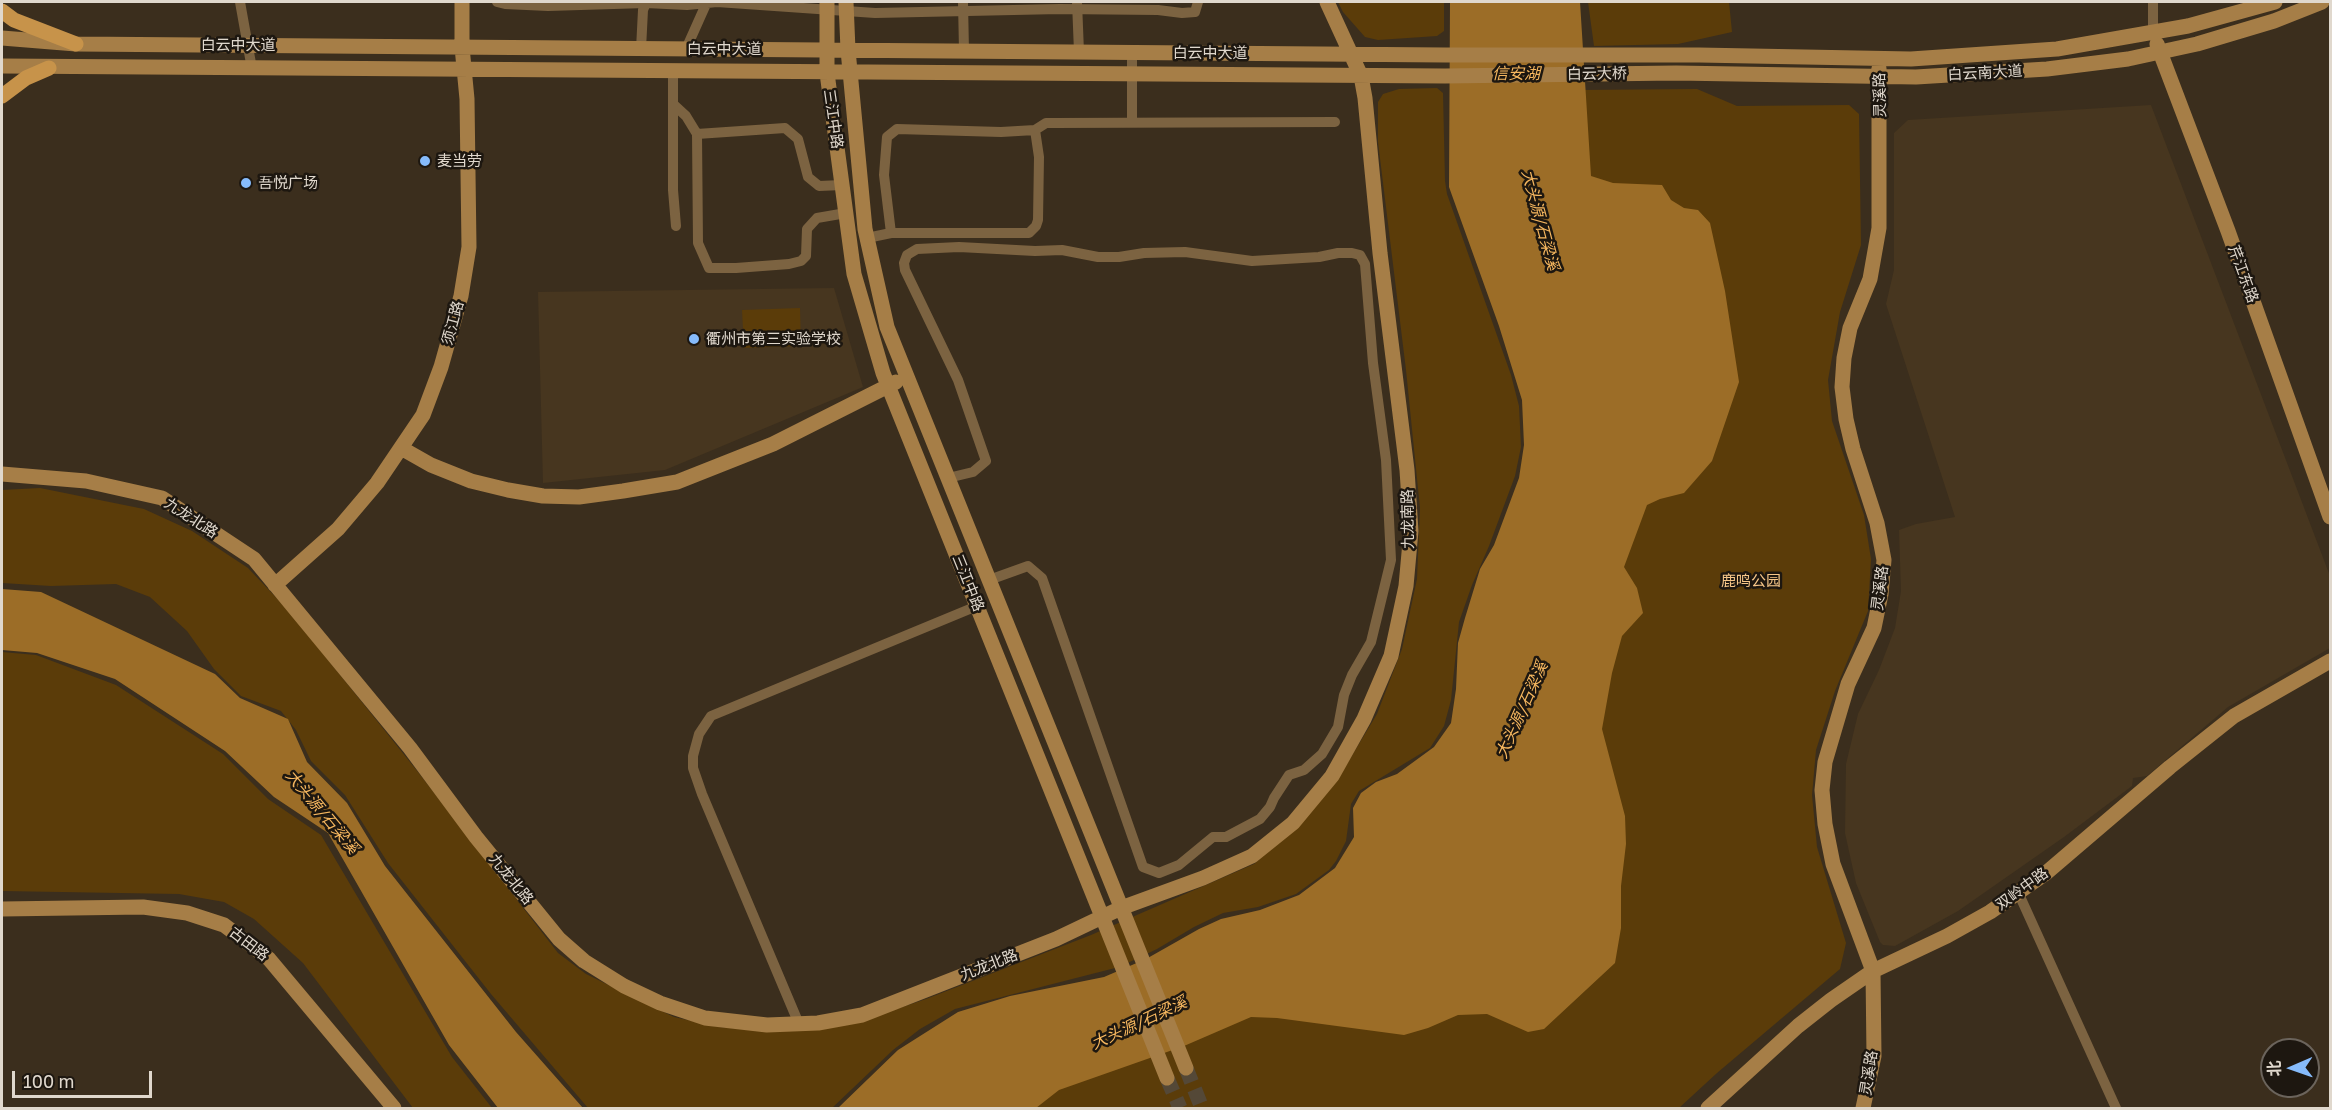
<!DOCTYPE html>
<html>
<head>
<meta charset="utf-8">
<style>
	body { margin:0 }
	#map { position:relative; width:2332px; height:1110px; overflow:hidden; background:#3b2e1d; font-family:"Golos Text","Noto Sans SC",sans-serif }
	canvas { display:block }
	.frame { position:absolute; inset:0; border:3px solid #e0d8cd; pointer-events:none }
	.north { position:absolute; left:2260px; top:1038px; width:60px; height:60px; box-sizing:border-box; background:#1d1710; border:2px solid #6b645c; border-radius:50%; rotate:268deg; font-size:16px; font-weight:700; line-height:24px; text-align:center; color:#e0d8cd }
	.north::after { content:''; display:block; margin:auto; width:21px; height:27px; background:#86bbfb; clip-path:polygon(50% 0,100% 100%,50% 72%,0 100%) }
	.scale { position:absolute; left:12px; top:1071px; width:140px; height:27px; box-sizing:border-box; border:3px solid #e0d8cd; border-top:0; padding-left:8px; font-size:18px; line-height:21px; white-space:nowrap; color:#e0d8cd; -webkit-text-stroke:4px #1d1710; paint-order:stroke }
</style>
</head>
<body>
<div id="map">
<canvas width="2332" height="1110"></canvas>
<div class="frame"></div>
<div class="north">北</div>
<div class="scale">100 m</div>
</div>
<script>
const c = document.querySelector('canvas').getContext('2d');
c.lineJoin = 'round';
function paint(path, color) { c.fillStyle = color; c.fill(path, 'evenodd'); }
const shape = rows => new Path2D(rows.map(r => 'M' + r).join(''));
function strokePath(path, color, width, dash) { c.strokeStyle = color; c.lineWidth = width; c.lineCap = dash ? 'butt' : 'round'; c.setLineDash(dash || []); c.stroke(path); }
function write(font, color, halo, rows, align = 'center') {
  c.font = font + ' "Golos Text","Noto Sans SC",sans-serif'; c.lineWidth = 5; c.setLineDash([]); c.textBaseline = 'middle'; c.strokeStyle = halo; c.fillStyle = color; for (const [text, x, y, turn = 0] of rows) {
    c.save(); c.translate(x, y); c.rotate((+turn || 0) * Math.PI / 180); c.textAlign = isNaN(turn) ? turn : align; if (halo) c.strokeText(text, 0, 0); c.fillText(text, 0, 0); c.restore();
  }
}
paint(shape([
	[2151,105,2330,576,2330,648,2228,707,2147,776,2133,778,2132,786,2064,837,1958,911,1895,946,1883,945,1880,942,1856,883,1845,833,1846,764,1858,714,1879,670,1895,628,1901,591,1899,530,1916,524,1955,517,1886,304,1894,270,1894,133,1908,120],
	[834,288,863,387,665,470,543,483,538,292]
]), '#47361f');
paint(shape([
	[1338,2,1444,2,1444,31,1437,36,1378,40,1365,37,1343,12],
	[1588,2,1729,2,1732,32,1678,44,1594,46],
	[1437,88,1443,93,1445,181,1447,194,1511,375,1519,406,1521,447,1515,476,1489,546,1472,585,1459,622,1451,700,1444,726,1430,748,1359,791,1351,804,1346,841,1336,861,1329,870,1296,894,1258,907,1223,913,1194,927,1157,949,1119,967,955,1009,920,1029,893,1050,832,1108,588,1108,491,994,388,863,345,795,311,761,296,730,281,711,241,696,214,669,187,631,150,597,116,584,51,586,2,583,2,490,40,488,144,509,192,531,248,568,288,610,418,772,558,953,586,974,674,1017,719,1027,762,1031,864,1020,926,999,1091,935,1254,864,1286,836,1348,762,1377,714,1402,649,1417,579,1420,508,1406,370,1378,142,1378,102,1383,94,1399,89],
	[1697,89,1737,106,1849,105,1859,114,1861,245,1840,312,1828,380,1832,421,1864,515,1871,559,1868,611,1835,691,1816,750,1812,795,1817,847,1846,943,1840,969,1717,1073,1679,1108,1022,1108,1596,730,1621,570,1600,188,1586,178,1579,90],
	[800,308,801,346,744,348,742,310],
	[2,652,36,655,116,685,223,754,268,799,321,835,452,1057,492,1108,413,1108,303,963,254,919,224,902,179,894,2,891]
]), '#5b3c09');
paint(shape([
	[1450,2,1580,2,1591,176,1613,183,1662,185,1671,200,1684,208,1698,210,1710,223,1725,291,1739,382,1712,461,1684,493,1660,499,1647,505,1624,567,1637,588,1643,613,1622,636,1612,673,1602,729,1625,816,1626,844,1621,886,1621,928,1615,963,1544,1029,1528,1032,1487,1014,1458,1015,1428,1028,1404,1035,1277,1018,1251,1017,1184,1046,1059,1090,1036,1108,838,1108,898,1050,958,1012,1010,996,1104,977,1146,959,1199,929,1221,919,1260,910,1299,895,1335,868,1354,837,1353,808,1361,793,1376,782,1397,774,1434,747,1451,723,1456,689,1458,643,1465,618,1480,569,1494,545,1519,478,1524,445,1522,400,1499,326,1449,187],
	[2,589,41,592,215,674,240,698,288,719,307,762,347,803,385,866,516,1032,583,1108,498,1108,449,1045,328,833,274,797,225,751,115,679,37,653,2,650]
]), '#9c6d27');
strokePath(shape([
	[1186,1068,1202,1108],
	[1167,1078,1180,1108]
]), '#544837', 15, [15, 8]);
strokePath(shape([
	[240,2,252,69],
	[497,2,505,4,548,6,646,3,687,5,717,2,875,13,1060,9,1158,10,1182,13,1195,12,1198,2],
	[963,2,964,51],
	[1077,2,1079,52],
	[2153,2,2153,32],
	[641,49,643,10,646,3],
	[686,49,707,2],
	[673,71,673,104,686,116,697,134,698,243,709,268,736,268,789,264,801,261,806,256,807,229,817,218,846,213],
	[673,104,673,190,676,226],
	[1132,121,1132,53],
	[697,134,785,128,798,139,808,177,819,186,842,185],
	[891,233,884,175,887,137,897,129,1001,132,1035,130,1046,123,1054,123,1335,122],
	[867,238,891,233,1029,233,1036,226,1038,220,1039,157,1035,130],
	[948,478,973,472,986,461,958,380,905,270,904,263,907,255,917,249,959,247,1035,251,1062,250,1098,257,1119,257,1144,253,1185,252,1252,261,1319,257,1338,253,1352,253,1360,255,1365,264,1373,363,1386,460,1391,560,1371,642,1352,675,1344,695,1338,727,1322,754,1304,770,1289,775,1274,798,1270,807,1260,819,1226,837,1213,837,1179,865,1159,873,1143,867,1042,578,1028,566,989,580],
	[2018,892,2116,1108],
	[799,1024,702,794,693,768,693,756,699,734,711,716,977,606]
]), '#7c6341', 10);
strokePath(shape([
	[827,2,827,73,854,274,883,373,1167,1078],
	[846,2,848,50,865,229,887,327,1186,1068],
	[2,38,76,44,1446,55,1699,55,1911,59,2057,49,2188,26,2275,2],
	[2157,44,2228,231,2330,517],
	[2,66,1445,76,1676,73,1916,77,2047,69,2128,59,2197,44,2274,21,2322,2],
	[401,448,431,465,471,481,508,490,543,496,579,497,623,491,677,482,773,444,896,382],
	[2,474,86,481,162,498,254,559,410,748,476,837,559,939,584,961,624,986,660,1003,705,1018,767,1025,818,1023,862,1015,1056,939,1121,908,1203,878,1252,856,1293,823,1332,776,1364,719,1391,656,1406,586,1411,531,1407,470,1380,253,1365,98,1361,76,1327,2],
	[275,585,338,529,377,483,423,415,441,367,461,296,469,247,467,99,462,47,462,2],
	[2,909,143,907,187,913,224,925,269,959,394,1108],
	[1708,1108,1798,1026,1831,1000,1873,971,1947,936,1990,912,2046,873,2170,767,2234,716,2330,661],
	[1863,1108,1874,1056,1873,971,1833,864,1825,824,1822,790,1825,762,1848,684,1874,628,1881,594,1884,560,1877,523,1853,449,1846,419,1842,387,1844,358,1850,328,1870,279,1879,228,1879,68]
]), '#a67e47', 15);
strokePath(shape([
	[2,11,14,20,76,44],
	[2,96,26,78,49,68]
]), '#c7934a', 15);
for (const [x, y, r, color] of [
	[425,161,6,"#86bbfb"],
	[246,183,6,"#86bbfb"],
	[694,339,6,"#86bbfb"]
]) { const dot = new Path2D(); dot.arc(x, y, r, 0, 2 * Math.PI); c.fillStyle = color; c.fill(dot); strokePath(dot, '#1d1710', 2); }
write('15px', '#e0d8cd', '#1d1710', [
	["白云中大道",238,45],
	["白云中大道",724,49],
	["白云中大道",1210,53],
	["白云南大道",1985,73,-3],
	["白云大桥",1597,74,-1],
	["灵溪路",1880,95,-91],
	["三江中路",833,119,82],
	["芹江东路",2243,274,70],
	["须江路",453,323,-75],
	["九龙北路",191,518,33],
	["九龙南路",1408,519,-91],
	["三江中路",968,583,68],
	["灵溪路",1880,588,-83],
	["九龙北路",511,879,51],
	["双岭中路",2022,889,-36],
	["古田路",249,944,38],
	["九龙北路",989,965,-21],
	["灵溪路",1869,1073,-81]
]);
write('15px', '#e0d8cd', '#1d1710', [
	["麦当劳",437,161],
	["吾悦广场",258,183],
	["衢州市第三实验学校",706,339]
], 'left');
write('15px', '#f6c688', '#1d1710', [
	["鹿鸣公园",1751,581]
]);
write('italic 16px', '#f6b75f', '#1d1710', [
	["信安湖",1516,74],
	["大头源/石梁溪",1540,220,75],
	["大头源/石梁溪",1522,710,-66],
	["大头源/石梁溪",322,812,50],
	["大头源/石梁溪",1139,1023,-25]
]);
</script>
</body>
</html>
